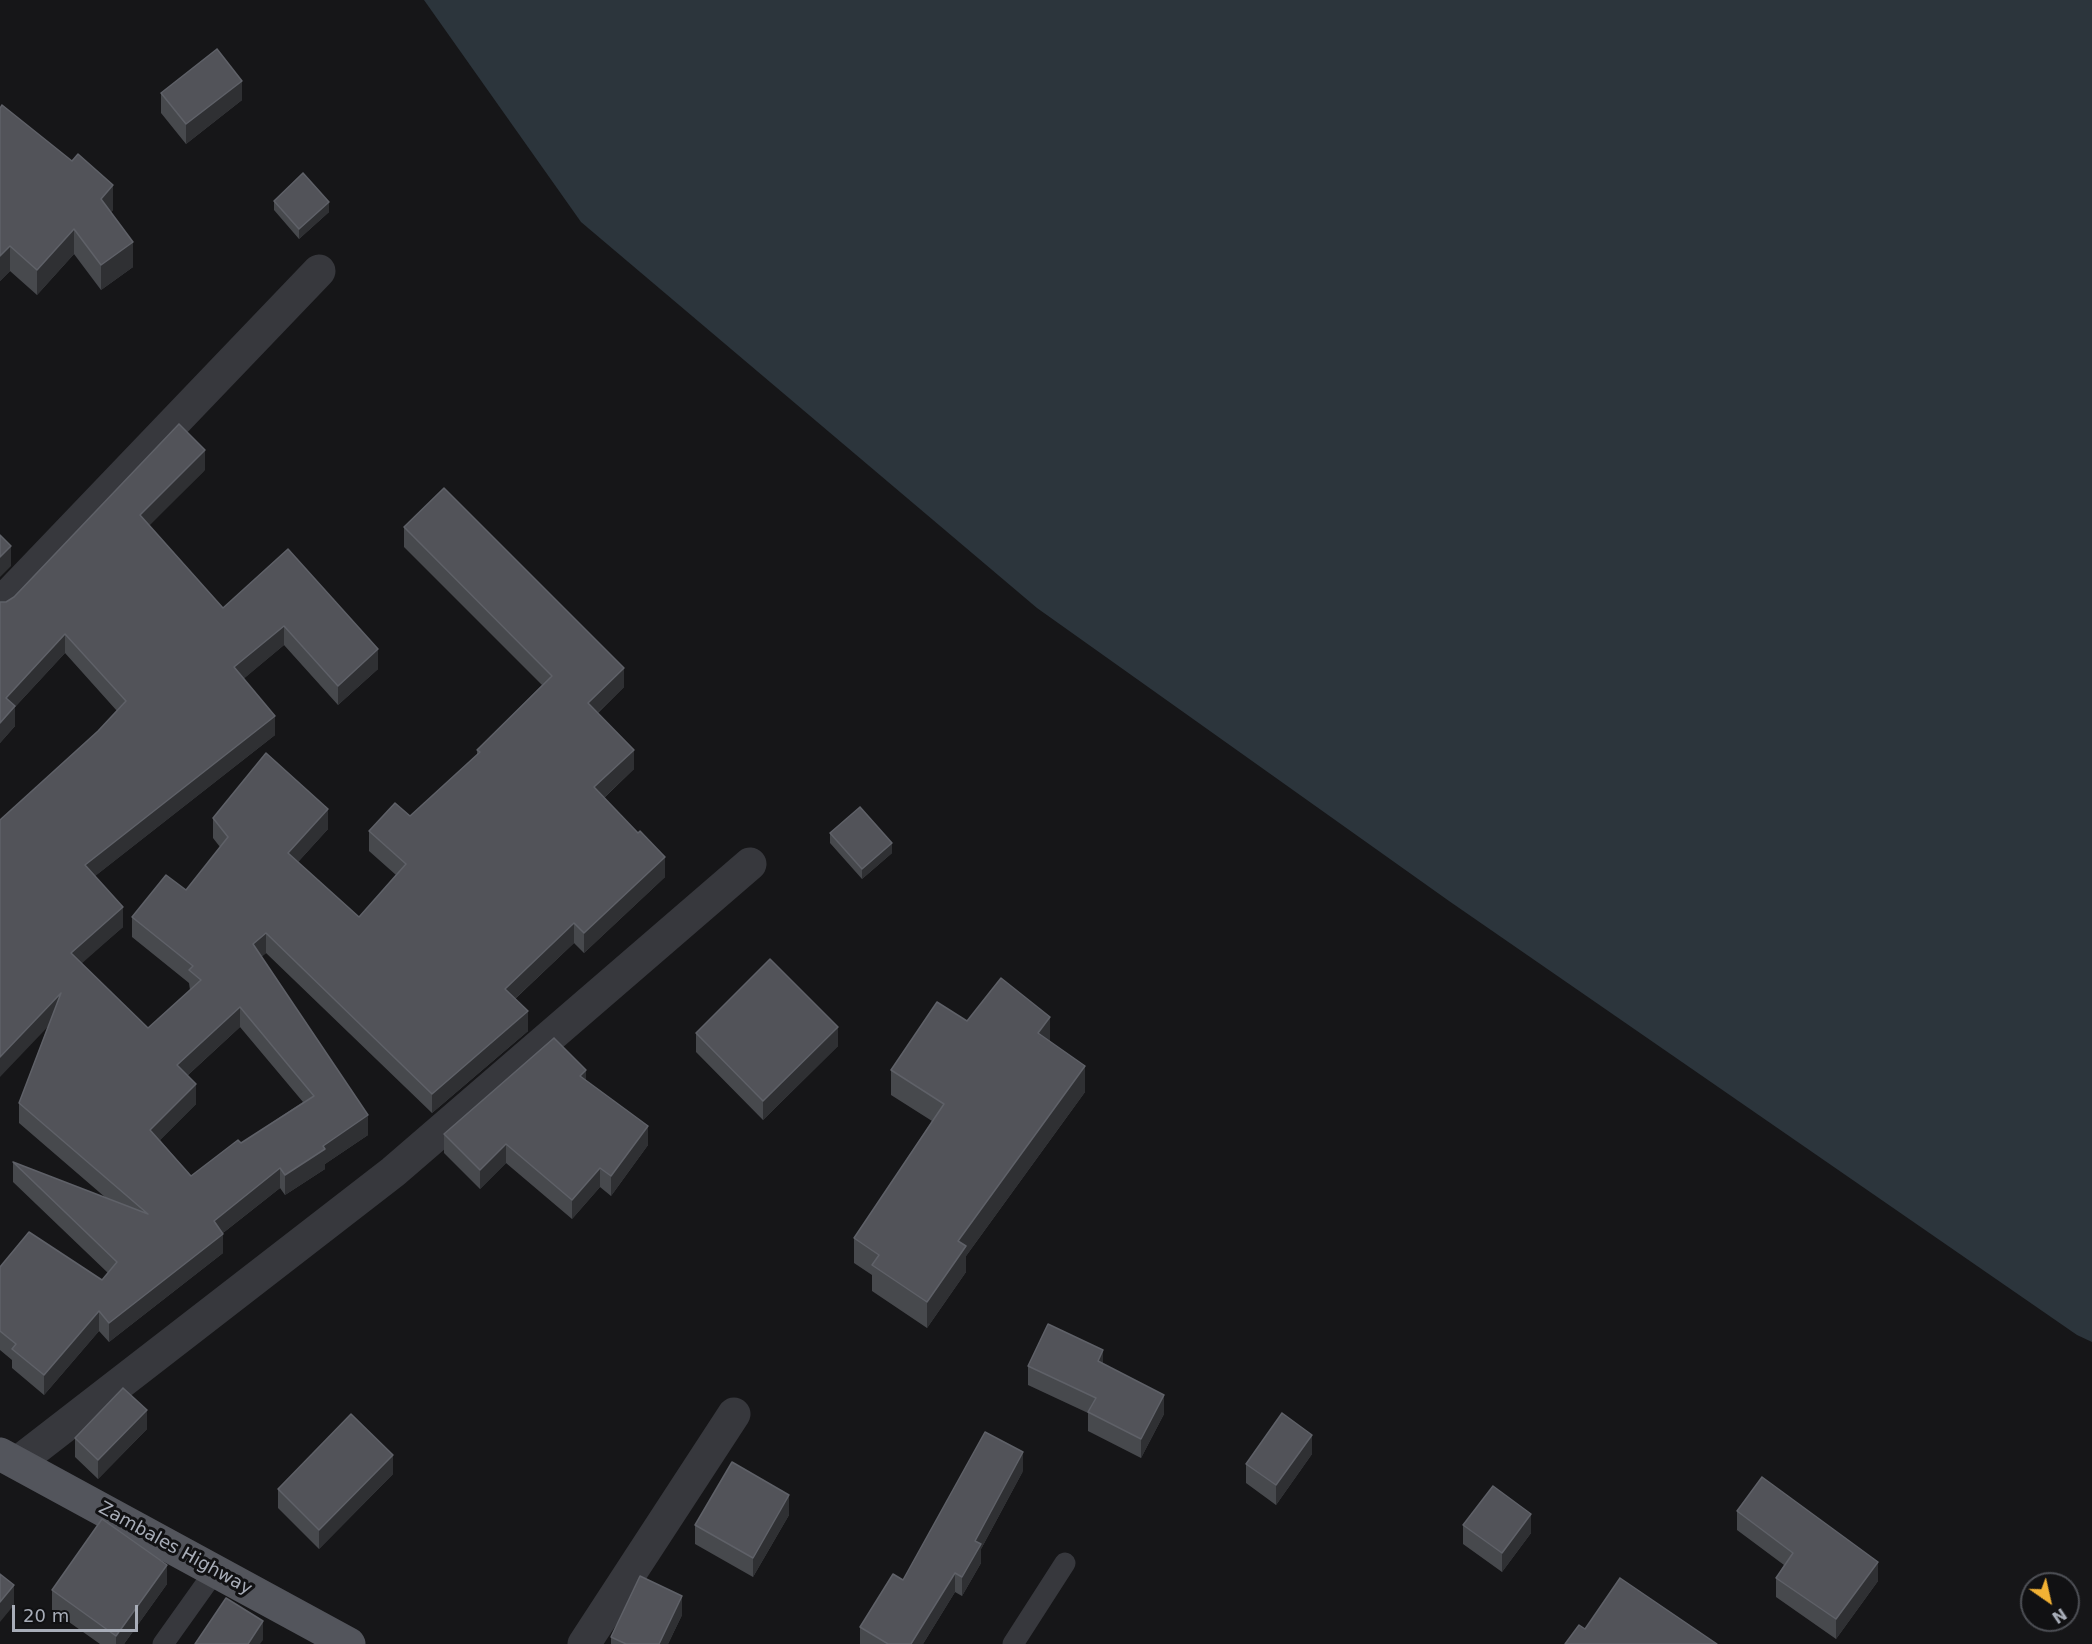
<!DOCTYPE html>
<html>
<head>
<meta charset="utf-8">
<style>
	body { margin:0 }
	#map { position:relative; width:2092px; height:1644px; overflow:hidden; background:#161618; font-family:"DejaVu Sans",sans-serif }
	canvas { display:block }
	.north { position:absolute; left:2020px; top:1572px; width:60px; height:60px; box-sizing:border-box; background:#111113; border:2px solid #4d4f55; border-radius:50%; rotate:146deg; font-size:16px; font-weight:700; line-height:24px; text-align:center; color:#a8adb8 }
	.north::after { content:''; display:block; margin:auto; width:21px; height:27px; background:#f2b134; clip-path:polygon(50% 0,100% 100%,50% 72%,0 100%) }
	.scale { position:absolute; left:12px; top:1605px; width:126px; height:27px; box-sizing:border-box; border:3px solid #a8adb8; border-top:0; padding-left:8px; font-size:18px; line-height:21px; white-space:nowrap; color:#a8adb8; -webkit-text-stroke:4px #111113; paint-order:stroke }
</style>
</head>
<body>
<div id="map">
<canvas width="2092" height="1644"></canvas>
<div class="north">N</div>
<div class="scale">20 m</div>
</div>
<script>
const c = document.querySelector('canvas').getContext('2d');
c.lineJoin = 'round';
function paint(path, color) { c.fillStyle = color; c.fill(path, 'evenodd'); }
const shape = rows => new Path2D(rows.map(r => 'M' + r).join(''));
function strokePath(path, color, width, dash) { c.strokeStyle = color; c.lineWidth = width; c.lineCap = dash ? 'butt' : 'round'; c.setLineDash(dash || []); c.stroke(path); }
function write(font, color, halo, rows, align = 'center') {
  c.font = font + ' "DejaVu Sans",sans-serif'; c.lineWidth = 6; c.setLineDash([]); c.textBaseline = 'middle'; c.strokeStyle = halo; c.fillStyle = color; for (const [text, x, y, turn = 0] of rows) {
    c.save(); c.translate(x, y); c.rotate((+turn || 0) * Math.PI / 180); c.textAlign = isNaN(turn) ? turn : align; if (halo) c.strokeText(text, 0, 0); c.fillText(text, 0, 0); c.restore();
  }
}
paint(shape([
	[424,0,2092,0,2092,1342,2077,1335,1449,901,1037,608,581,222]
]), '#2c353c');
strokePath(shape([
	[163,1644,215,1571],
	[1013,1644,1065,1563]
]), '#37383d', 21);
strokePath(shape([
	[0,604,319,271],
	[17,1463,393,1172,750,864],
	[584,1644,734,1414]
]), '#37383d', 33);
strokePath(shape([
	[0,1454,349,1644]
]), '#53555c', 33);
paint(shape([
	[161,93,242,100,186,144,161,113],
	[0,108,113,210,111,212,133,267,101,290,74,254,37,295,10,271,0,281],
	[274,201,329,212,299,239,274,210],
	[205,470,149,525,223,608,288,549,378,669,338,705,284,645,243,679,275,735,95,876,123,927,81,963,148,1028,190,990,189,983,132,937,132,917,186,890,220,847,213,838,213,818,328,829,298,862,359,917,396,875,369,851,369,831,410,816,477,755,477,750,542,685,404,547,404,527,624,687,598,713,634,769,604,798,665,877,584,953,574,943,515,999,528,1031,432,1113,266,953,261,957,368,1135,325,1164,325,1169,285,1195,280,1188,223,1233,223,1253,109,1342,99,1331,44,1395,12,1368,12,1360,0,1350,0,1267,102,1280,108,1273,13,1182,13,1162,106,1198,19,1123,19,1103,48,1026,98,731,117,711,65,653,15,707,15,726,0,743,0,602,6,602],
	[240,1027,303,1102,191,1176,160,1140,196,1104,187,1076],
	[830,833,892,853,862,879,830,843],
	[967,1021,1050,1041,1085,1092,966,1256,966,1272,927,1328,872,1291,872,1275,854,1263,854,1238,932,1121,891,1095,891,1070],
	[696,1033,838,1046,763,1120,696,1052],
	[586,1080,648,1145,611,1196,600,1187,572,1219,506,1163,480,1189,444,1153,444,1134],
	[1103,1364,1164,1414,1141,1458,1088,1431,1088,1413,1028,1385,1028,1366],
	[147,1429,98,1479,75,1457,75,1438],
	[1312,1454,1276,1505,1246,1483,1246,1464],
	[1023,1471,981,1549,981,1563,962,1596,955,1592,923,1644,860,1644,860,1627,903,1580],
	[393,1474,319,1549,278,1508,278,1489],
	[1737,1511,1878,1581,1836,1639,1776,1597,1776,1578,1784,1565,1737,1530],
	[789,1515,753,1577,695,1544,695,1525],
	[1463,1525,1531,1533,1502,1572,1463,1544],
	[167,1584,124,1644,100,1644,52,1610,52,1590],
	[682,1615,668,1644,611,1644,611,1637]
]), '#47494d');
paint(shape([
	[242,81,242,100,186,144,186,124],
	[113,185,113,210,101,223,101,199],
	[329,202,329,212,299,239,299,229],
	[74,229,74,254,37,295,37,270],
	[133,242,133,267,101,290,101,265],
	[10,246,10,271,0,281,0,256],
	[205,450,205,470,140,535,140,515],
	[11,546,11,566,0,577,0,557],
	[284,626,284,645,234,687,234,667],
	[65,634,65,653,15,707,15,726,0,743,0,723,6,698],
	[378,649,378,669,338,705,338,686],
	[624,668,624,687,588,722,588,703],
	[275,716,275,735,85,884,85,865],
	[634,750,634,769,594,807,594,787],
	[328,809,328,829,288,873,288,853],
	[892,843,892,853,862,879,862,869],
	[665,857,665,877,584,953,584,933],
	[123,907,123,927,71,973,71,953],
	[574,923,574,943,505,1008,505,989],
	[266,933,266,953,253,964,253,944],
	[61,993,61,1013,0,1077,0,1057],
	[240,1007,240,1027,177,1085,177,1065],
	[528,1011,528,1031,432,1113,432,1094],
	[1050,1017,1050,1043,1038,1033],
	[838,1027,838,1046,763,1120,763,1101],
	[1085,1066,1085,1092,966,1256,966,1272,927,1328,927,1302,958,1241],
	[586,1070,586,1089,580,1076],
	[196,1084,196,1104,150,1150,150,1130],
	[368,1115,368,1135,325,1164,325,1169,285,1195,285,1175,323,1146],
	[648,1126,648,1145,611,1196,611,1176],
	[506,1144,506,1163,480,1189,480,1170],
	[280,1168,280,1188,214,1240,214,1221],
	[600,1168,600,1187,572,1219,572,1200],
	[223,1234,223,1253,109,1342,109,1323],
	[99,1311,99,1331,44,1395,44,1375],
	[1103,1350,1103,1369,1098,1361],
	[1164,1395,1164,1414,1141,1458,1141,1439],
	[147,1410,147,1429,98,1479,98,1460],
	[1312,1435,1312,1454,1276,1505,1276,1485],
	[1023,1452,1023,1471,981,1549,981,1563,962,1596,962,1577,975,1541],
	[393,1455,393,1474,319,1549,319,1530],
	[789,1495,789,1515,753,1577,753,1558],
	[1531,1514,1531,1533,1502,1572,1502,1553],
	[1878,1562,1878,1581,1836,1639,1836,1619],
	[167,1565,167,1584,124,1644,116,1644,116,1636],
	[955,1573,955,1592,923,1644,911,1644],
	[14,1585,14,1605,0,1622,0,1602],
	[682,1596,682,1615,668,1644,659,1644],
	[263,1621,263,1640,260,1644,248,1644]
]), '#2f3033');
const building = shape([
	[217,49,242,81,186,124,161,93,217,49],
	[2,105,72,161,78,154,113,185,101,199,133,242,101,265,74,229,37,270,10,246,0,256,0,108,2,105],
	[303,173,329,202,299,229,274,201,303,173],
	[179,424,205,450,140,515,223,608,288,549,378,649,338,686,284,626,234,667,275,716,85,865,123,907,71,953,148,1028,201,980,189,970,193,966,132,917,166,875,186,890,228,837,213,818,266,753,328,809,288,853,359,917,406,864,369,831,395,803,410,816,480,752,477,750,552,676,404,527,444,488,624,668,588,703,634,750,594,787,638,833,640,831,665,857,584,933,574,923,505,989,528,1011,432,1094,266,933,253,944,368,1115,323,1146,325,1149,285,1175,280,1168,214,1221,223,1234,109,1323,99,1311,44,1375,12,1349,16,1344,0,1331,0,1267,29,1232,102,1280,117,1262,13,1162,148,1214,19,1103,61,993,0,1057,0,820,98,731,126,701,65,634,6,698,15,706,0,723,0,602,6,602,14,597,179,424],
	[240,1007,314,1096,241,1143,238,1140,191,1176,150,1130,196,1084,177,1065,240,1007],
	[0,535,11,546,0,557,0,535],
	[860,807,892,843,862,869,830,833,860,807],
	[770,959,838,1027,763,1101,696,1033,770,959],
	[1001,978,1050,1017,1038,1033,1085,1066,958,1241,966,1246,927,1302,872,1265,879,1255,854,1238,944,1104,891,1070,937,1002,967,1021,1001,978],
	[554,1038,586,1070,580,1076,648,1126,611,1176,600,1168,572,1200,506,1144,480,1170,444,1134,554,1038],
	[1048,1324,1103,1350,1098,1361,1164,1395,1141,1439,1088,1412,1096,1398,1028,1366,1048,1324],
	[123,1388,147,1410,98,1460,75,1438,123,1388],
	[1282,1413,1312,1435,1276,1485,1246,1464,1282,1413],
	[351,1414,393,1455,319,1530,278,1489,351,1414],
	[985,1432,1023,1452,975,1541,981,1544,962,1577,955,1573,911,1644,888,1644,860,1627,893,1574,903,1580,985,1432],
	[732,1462,789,1495,753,1558,695,1525,732,1462],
	[1762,1477,1878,1562,1836,1619,1776,1578,1793,1553,1737,1511,1762,1477],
	[1493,1486,1531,1514,1502,1553,1463,1525,1493,1486],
	[102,1519,167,1565,116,1636,52,1590,102,1519],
	[0,1574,14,1585,0,1602,0,1574],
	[640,1576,682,1596,659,1644,626,1644,611,1637,640,1576],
	[1620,1578,1717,1644,1565,1644,1579,1625,1585,1629,1620,1578],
	[226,1598,263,1621,248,1644,195,1644,226,1598]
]);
paint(building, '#525359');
strokePath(building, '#5f6168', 1.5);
write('18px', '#a8adb8', '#111113', [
	["Zambales Highway",175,1549,29]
]);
</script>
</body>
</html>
